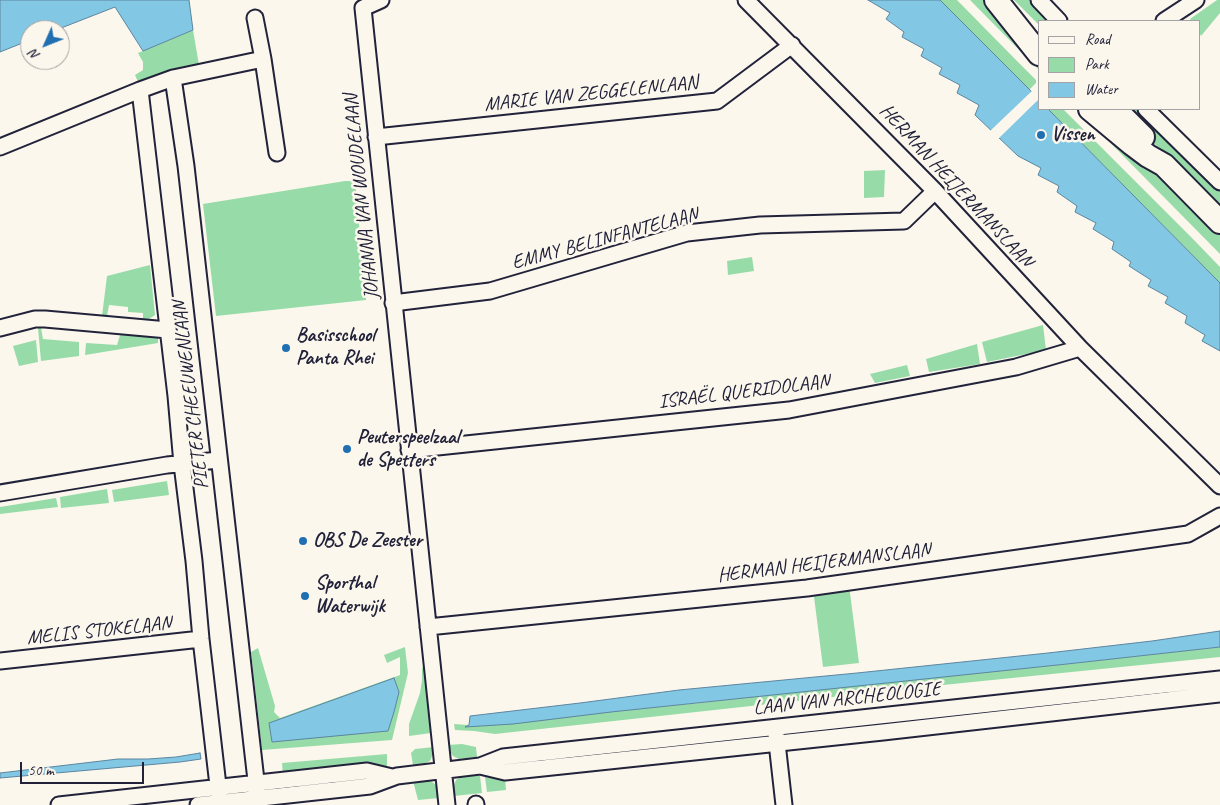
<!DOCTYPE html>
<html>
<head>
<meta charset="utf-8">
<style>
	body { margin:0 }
	#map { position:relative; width:1220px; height:805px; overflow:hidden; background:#fbf7ec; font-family:Caveat,sans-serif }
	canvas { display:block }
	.legend { position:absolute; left:1038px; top:20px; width:162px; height:90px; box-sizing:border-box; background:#fbf7ec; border:1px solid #a4a2a5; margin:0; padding:6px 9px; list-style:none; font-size:15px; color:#22223b }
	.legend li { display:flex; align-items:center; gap:10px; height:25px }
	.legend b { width:25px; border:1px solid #a4a2a5 }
	.north { position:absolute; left:20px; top:20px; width:50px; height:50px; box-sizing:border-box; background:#fbf7ec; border:1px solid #a4a2a5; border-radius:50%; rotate:226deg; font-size:14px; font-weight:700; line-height:20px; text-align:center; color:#22223b }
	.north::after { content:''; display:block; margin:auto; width:18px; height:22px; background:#1f6fb2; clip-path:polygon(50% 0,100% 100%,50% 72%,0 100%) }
	.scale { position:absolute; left:20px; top:762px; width:124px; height:22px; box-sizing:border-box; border:2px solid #22223b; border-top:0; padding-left:6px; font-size:15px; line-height:18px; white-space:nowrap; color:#22223b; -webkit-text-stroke:4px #fbf7ec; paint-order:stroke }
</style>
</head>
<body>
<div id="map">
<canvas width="1220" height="805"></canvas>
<ul class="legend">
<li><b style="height:6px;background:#fbf7ec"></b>Road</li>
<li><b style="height:14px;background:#97dca8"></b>Park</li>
<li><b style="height:14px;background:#82c7e3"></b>Water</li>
</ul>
<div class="north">N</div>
<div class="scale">50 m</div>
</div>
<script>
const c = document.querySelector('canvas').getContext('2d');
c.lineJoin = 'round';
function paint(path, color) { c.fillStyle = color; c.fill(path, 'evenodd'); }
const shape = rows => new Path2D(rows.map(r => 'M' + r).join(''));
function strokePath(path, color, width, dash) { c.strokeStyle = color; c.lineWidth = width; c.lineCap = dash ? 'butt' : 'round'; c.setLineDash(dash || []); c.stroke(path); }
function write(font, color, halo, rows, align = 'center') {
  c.font = font + ' Caveat,sans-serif'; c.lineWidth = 5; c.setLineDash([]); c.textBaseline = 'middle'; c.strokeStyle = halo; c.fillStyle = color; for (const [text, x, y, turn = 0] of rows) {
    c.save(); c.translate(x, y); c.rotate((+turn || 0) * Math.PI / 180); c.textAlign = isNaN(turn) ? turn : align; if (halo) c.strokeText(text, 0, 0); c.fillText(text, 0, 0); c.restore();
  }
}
paint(shape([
	[940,0,957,0,1015,59,1036,80,1036,83,1029,90],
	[970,0,990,0,1039,63,1039,70],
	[1014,0,1033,0,1054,21,1039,21,1039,25],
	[1217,0,1220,0,1220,13,1201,36,1199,32,1199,21,1191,21,1190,19],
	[193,30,199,65,181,69,139,84,135,75,143,70,143,62,138,53],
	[1048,109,1063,109,1193,239,1220,267,1220,283],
	[1077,109,1083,109,1168,181,1220,233,1220,254],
	[1126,109,1140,109,1220,189,1220,210,1123,112],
	[885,170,884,197,864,198,864,171],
	[345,181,355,181,366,300,216,316,203,204],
	[752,257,754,271,728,275,727,261],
	[150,265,155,315,149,319,143,319,143,313,128,312,128,307,109,305,107,316,102,316,107,276],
	[1043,325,1046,350,987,362,982,342],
	[38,328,41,328,43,339,79,342,79,356,41,361],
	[120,335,158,337,158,343,85,355,86,343,117,345],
	[36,340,38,362,19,366,13,346],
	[977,344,980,364,929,372,926,359],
	[907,365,910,376,875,383,870,374],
	[167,481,169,495,114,502,112,490],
	[107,489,109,503,61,508,60,497],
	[56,498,58,507,0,514,0,507],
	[849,585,859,663,823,667,813,589],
	[405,647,408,673,392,740,262,750,251,652,258,648,275,706,274,712,280,718,400,675,400,657,387,663,384,655],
	[1220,647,1220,657,943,685,495,734,474,731,455,730,454,724,469,725,699,703,874,683,1067,664],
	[425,667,431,733,409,736,409,724,420,693,422,680,422,668],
	[462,744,476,747,477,757,459,759,453,756,449,750,448,745],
	[434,747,433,754,430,761,423,764,413,765,411,753,415,749],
	[387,754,387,769,283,775,282,763],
	[468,775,480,776,482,793,454,796,452,792,454,785,456,780,462,776],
	[485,777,505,779,506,790,487,792],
	[424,779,431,781,437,786,439,798,418,800,413,781]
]), '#97dca8');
const water = shape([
	[0,0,189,0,193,30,143,51,115,7,56,30,30,30,30,40,0,52,0,0],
	[868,0,940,0,1039,99,1039,109,1048,109,1220,283,1220,351,1202,341,1205,335,1185,323,1187,316,1165,303,1168,297,1148,286,1151,280,1129,266,1131,262,1112,249,1114,242,1093,229,1096,223,1075,212,1077,206,1057,192,1059,186,1038,175,1041,168,1018,156,975,115,979,105,957,93,960,85,939,74,942,68,921,56,924,49,902,37,904,32,886,19,890,13,868,0],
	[1220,631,1220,647,1067,664,611,712,513,724,465,727,469,725,470,716,580,703,679,690,857,673,1048,653,1152,641,1220,631],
	[394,678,399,692,394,712,388,731,272,742,269,723,394,678],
	[200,753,201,759,180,762,0,778,0,773,118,759,148,759,176,757,200,753]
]);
paint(water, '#82c7e3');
strokePath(water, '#5c85a0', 1);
paint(shape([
	[1033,90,1039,96,1039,99,997,140,989,132]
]), '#fbf7ec');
const street = shape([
	[381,0,363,8,447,805],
	[746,0,935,191,1080,348,1220,486],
	[1039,0,1059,21],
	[255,18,263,59],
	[1164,21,1196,0],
	[173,78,186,166,258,798],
	[140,90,176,396,182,464,194,561,201,639,220,803],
	[1146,109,1220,182],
	[376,137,717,101,792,45],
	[0,147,140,90,173,78,263,59,277,153],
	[393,303,490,291,687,233,760,225,904,221,935,191],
	[0,328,35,319,45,319,168,330],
	[409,450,789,410,1016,367,1080,348],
	[0,493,167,465,219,460],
	[428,627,807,588,1188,534,1220,516],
	[0,661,201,639],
	[776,734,784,805],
	[480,766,505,772,883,732,1220,694],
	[476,804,476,805],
	[59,805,367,771,392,777],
	[198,805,370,786,397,776,480,766,503,757,1220,679]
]);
const secondary = shape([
	[996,0,1039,54],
	[1090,109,1132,144,1148,156,1164,165,1220,222],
	[1115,109,1143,137]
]);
strokePath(street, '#22223b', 19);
strokePath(secondary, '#22223b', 26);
strokePath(street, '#fbf7ec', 15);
strokePath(secondary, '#fbf7ec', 22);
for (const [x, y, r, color] of [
	[1041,135,5,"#1f6fb2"],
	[286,348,5,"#1f6fb2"],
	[347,449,5,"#1f6fb2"],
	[303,541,5,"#1f6fb2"],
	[305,596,5,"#1f6fb2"]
]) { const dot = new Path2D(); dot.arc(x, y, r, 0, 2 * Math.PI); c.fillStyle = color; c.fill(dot); strokePath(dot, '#fbf7ec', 2); }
write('20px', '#22223b', '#fbf7ec', [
	["MARIE VAN ZEGGELENLAAN",591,94,-6],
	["HERMAN HEIJERMANSLAAN",956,186,47],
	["JOHANNA VAN WOUDELAAN",362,197,-96],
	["EMMY BELINFANTELAAN",605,239,-15],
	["ISRAËL QUERIDOLAAN",744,392,-7],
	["PIETER CHEEUWENLAAN",191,395,-97],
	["HERMAN HEIJERMANSLAAN",824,563,-7],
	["MELIS STOKELAAN",99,631,-6],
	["LAAN VAN ARCHEOLOGIE",847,699,-6]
]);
write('bold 20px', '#22223b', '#fbf7ec', [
	["Vissen",1051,135],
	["Basisschool",296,336],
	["Panta Rhei",296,359],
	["Peuterspeelzaal",357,438],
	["de Spetters",357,461],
	["OBS De Zeester",313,541],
	["Sporthal",315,584],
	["Waterwijk",315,607]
], 'left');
</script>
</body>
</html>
